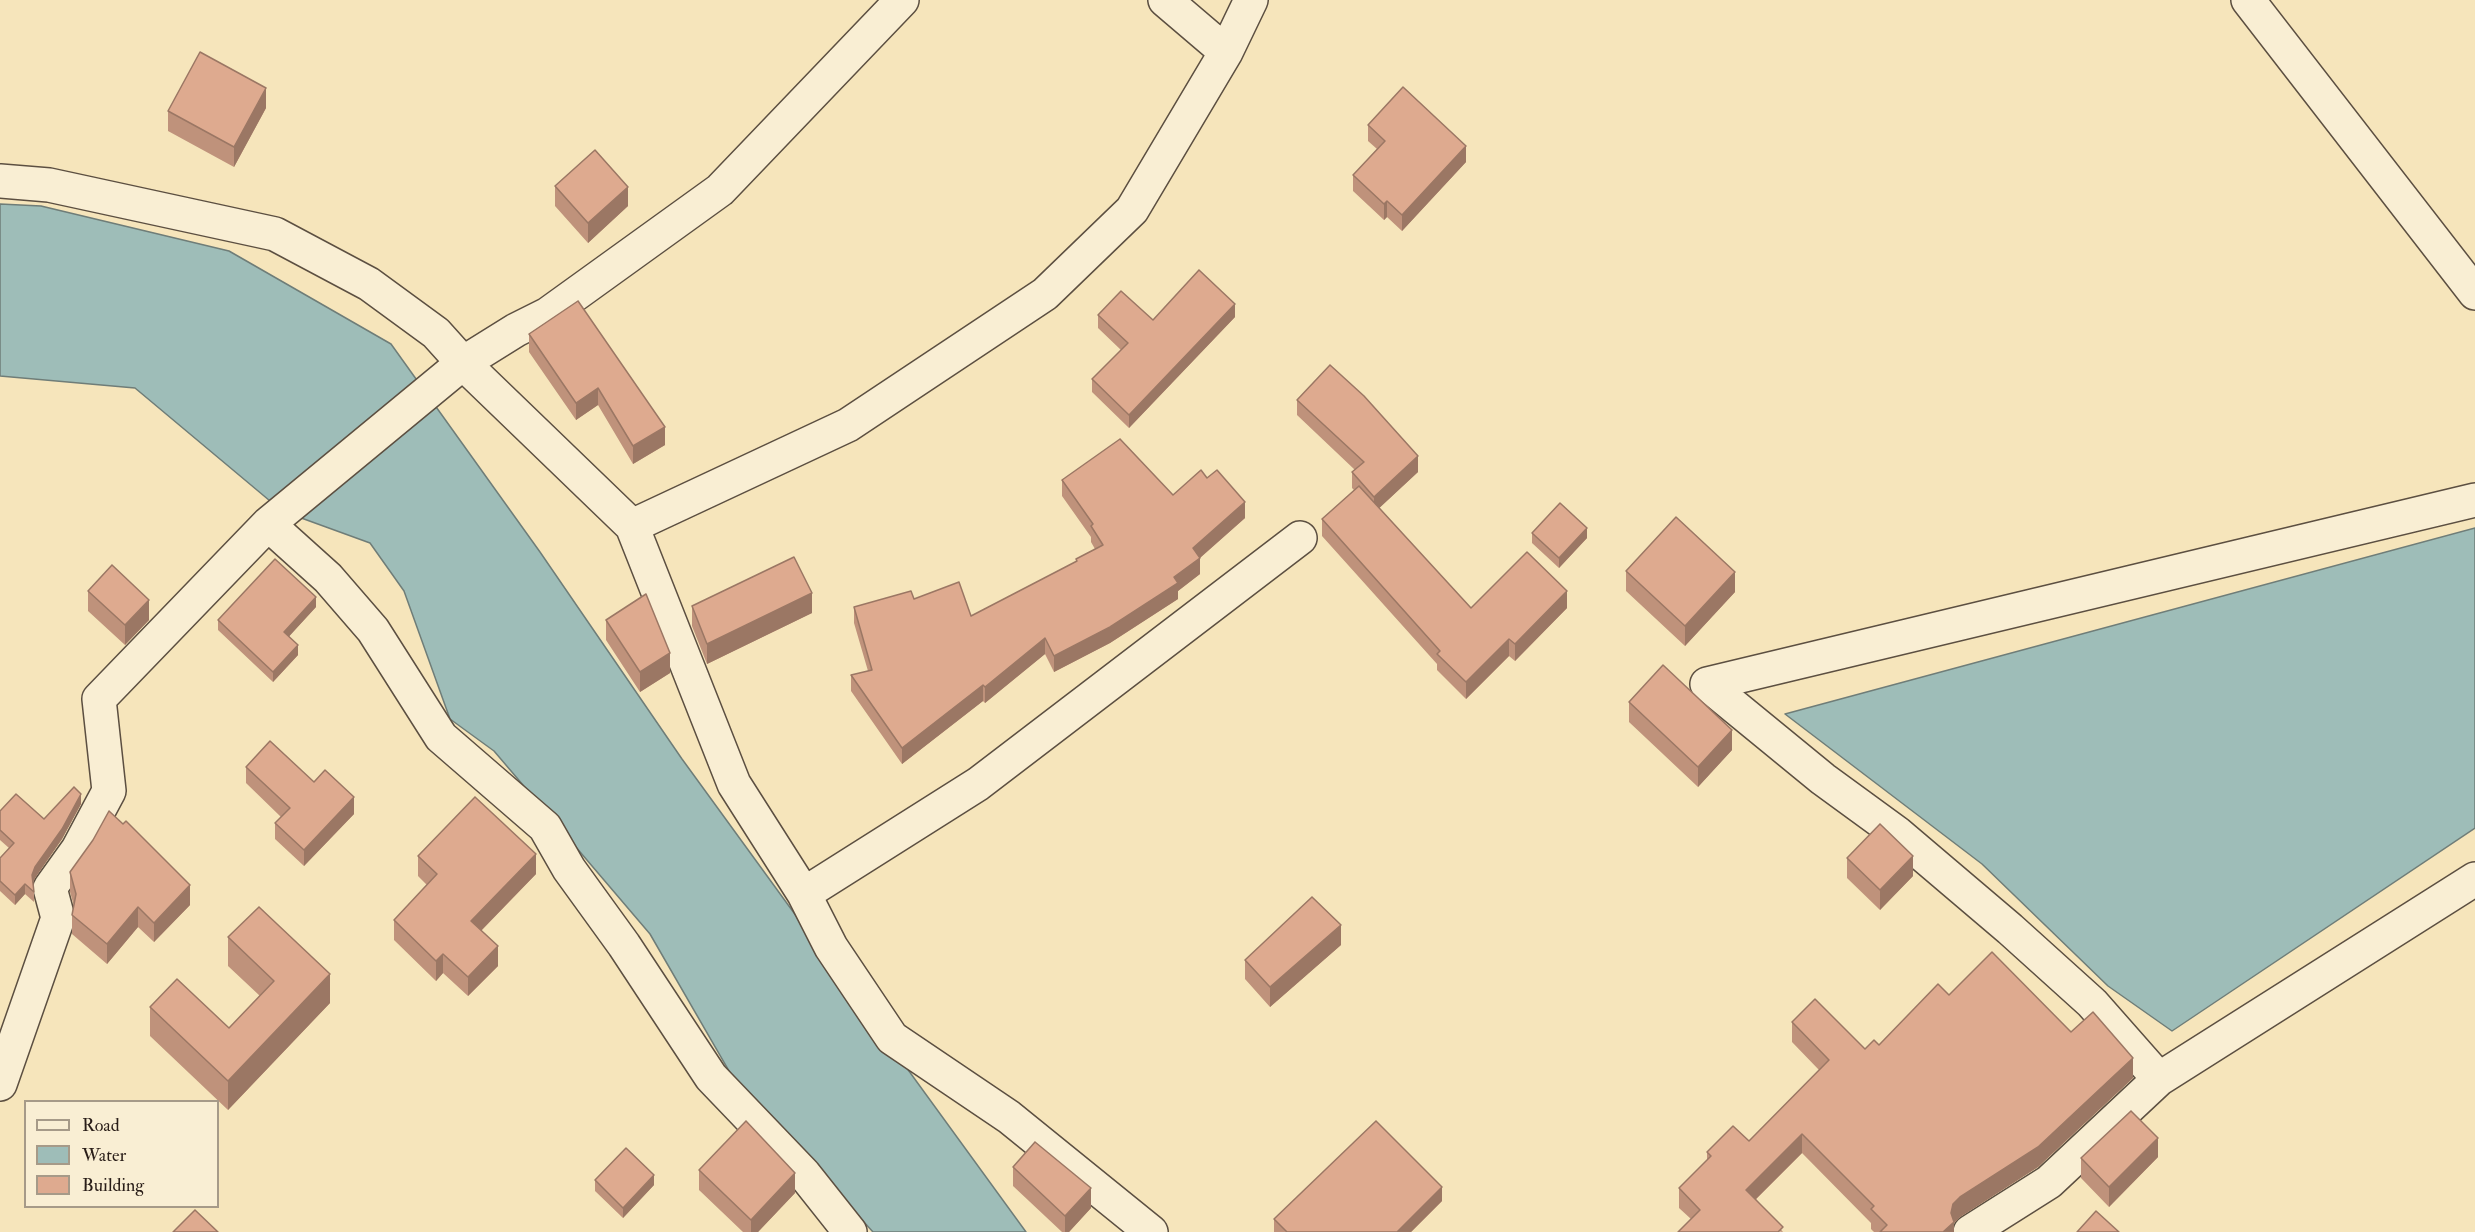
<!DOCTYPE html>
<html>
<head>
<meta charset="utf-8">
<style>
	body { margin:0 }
	#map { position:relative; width:2475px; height:1232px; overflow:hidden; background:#f6e5bb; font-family:"IM FELL Double Pica",serif }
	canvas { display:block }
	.legend { position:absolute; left:24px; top:1100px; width:195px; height:108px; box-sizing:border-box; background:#f9eed3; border:2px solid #a69a88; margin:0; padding:8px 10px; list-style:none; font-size:18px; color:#291d18 }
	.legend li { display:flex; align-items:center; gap:12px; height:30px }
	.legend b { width:30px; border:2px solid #a69a88 }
</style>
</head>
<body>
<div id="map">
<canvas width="2475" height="1232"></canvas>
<ul class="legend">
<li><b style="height:8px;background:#f9eed3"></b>Road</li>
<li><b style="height:16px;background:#9ebdb8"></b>Water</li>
<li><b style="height:16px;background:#deaa8f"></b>Building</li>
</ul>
</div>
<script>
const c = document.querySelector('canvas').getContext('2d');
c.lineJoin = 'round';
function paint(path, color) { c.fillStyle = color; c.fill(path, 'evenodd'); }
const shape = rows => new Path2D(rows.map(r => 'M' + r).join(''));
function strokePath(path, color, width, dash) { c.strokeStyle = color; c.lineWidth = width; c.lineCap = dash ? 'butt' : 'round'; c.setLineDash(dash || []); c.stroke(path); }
const water = shape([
	[0,204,41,206,229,251,391,344,540,552,682,759,1026,1232,873,1232,732,1076,650,934,494,751,450,719,404,591,370,543,282,511,135,388,0,376,0,204],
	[2475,528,2475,828,2172,1031,2108,986,1982,864,1785,714,2475,528]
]);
paint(water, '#9ebdb8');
strokePath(water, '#6f7d78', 1.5);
const minor = shape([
	[1165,0,1226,52],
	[2248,0,2475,293],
	[0,181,49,185,275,234,369,284,436,333,463,363,632,526,734,784,804,894],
	[268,524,328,578,373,630,441,737,545,827,569,869,624,945,711,1077,804,1174,850,1232],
	[632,526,848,425,1045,294,1132,210,1226,52,1251,0],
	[1707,684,2475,500],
	[1707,684,1823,779,1897,833,2010,929,2092,1003,2159,1079],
	[0,1084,58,918,50,888,78,849,109,791,99,699,268,524,463,363,516,330,548,314,720,190,902,0],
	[1151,1232,1009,1117,892,1038,831,947,804,894,978,784,1300,538],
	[1970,1232,2049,1182,2159,1079,2475,879]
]);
strokePath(minor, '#5c4f41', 36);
strokePath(minor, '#f9eed3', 33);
paint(shape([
	[266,108,234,167,168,131,168,111],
	[1368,125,1466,162,1402,231,1387,217,1384,220,1353,191,1353,175,1377,149,1368,141],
	[555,186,628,206,588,243,555,206],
	[578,301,665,445,633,464,598,405,576,420,529,352,529,334],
	[1098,315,1153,320,1235,317,1129,428,1092,392,1092,379,1121,350,1098,328],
	[1297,400,1418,472,1379,508,1471,608,1567,608,1515,661,1509,656,1466,699,1437,670,1437,664,1322,536,1322,519,1354,490,1352,488,1352,472,1355,470,1297,415],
	[1207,478,1245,518,1200,558,1200,574,1178,591,1178,599,1110,643,1054,672,1045,654,985,703,983,701,902,764,851,691,851,675,868,671,854,623,854,607,914,599,971,616,1076,562,1076,559,1095,549,1091,542,1091,537,1062,496,1062,480,1173,495],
	[1532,533,1587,538,1559,568,1532,543],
	[1626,571,1735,592,1685,646,1626,591],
	[88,591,149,620,125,645,88,611],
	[692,606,812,613,707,664,692,626],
	[316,607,289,636,298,655,273,682,218,630,218,620],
	[606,620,670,673,640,692,606,640],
	[1629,702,1732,750,1698,787,1629,722],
	[246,767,314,782,354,814,304,866,275,839,275,823,281,817,246,783],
	[81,804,62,839,35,878,33,882,34,892,34,902,25,894,15,905,0,891,0,858,9,848,0,840,0,811,44,819],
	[418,856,536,874,481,931,498,966,468,996,443,973,436,981,394,940,394,920,427,885,418,876],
	[1847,858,1913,876,1880,910,1847,878],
	[70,872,190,905,154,942,138,927,107,964,72,934,72,915,74,906,70,892],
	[228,937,330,1003,228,1110,150,1036,150,1007,229,1028,260,996,228,966],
	[1341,945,1270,1007,1245,979,1245,960],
	[1949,995,2071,1032,2133,1078,2038,1167,1960,1217,1954,1223,1954,1232,1874,1232,1871,1229,1871,1223,1802,1153,1756,1199,1783,1232,1691,1219,1679,1208,1679,1188,1707,1161,1707,1152,1749,1141,1819,1070,1792,1042,1792,1022,1865,1049,1879,1045],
	[2158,1157,2109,1207,2081,1178,2081,1158],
	[1013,1167,1091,1208,1069,1232,1062,1232,1013,1186],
	[699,1170,795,1193,758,1232,743,1232,699,1190],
	[595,1180,654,1185,623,1218,595,1191],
	[1442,1201,1411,1232,1274,1232,1274,1219]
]), '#bf927b');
paint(shape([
	[266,88,266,108,234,167,234,147],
	[1466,146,1466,162,1402,231,1402,215],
	[628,187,628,206,588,243,588,223],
	[1387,201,1387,217,1384,220,1384,204],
	[1235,304,1235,317,1129,428,1129,415],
	[598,388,598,405,576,420,576,403],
	[665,427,665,445,633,464,633,446],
	[1418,456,1418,472,1374,513,1374,497],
	[1245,502,1245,518,1193,564,1200,558,1200,574,1178,591,1178,599,1110,643,1054,672,1054,656,1174,577,1193,548],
	[1587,528,1587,538,1559,568,1559,558],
	[1735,572,1735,592,1685,646,1685,626],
	[1567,591,1567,608,1515,661,1515,644],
	[812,593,812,613,707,664,707,644],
	[316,597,316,607,284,642,284,632],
	[149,600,149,620,125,645,125,625],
	[1045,638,1045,654,985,703,985,687],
	[1509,639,1509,656,1466,699,1466,682],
	[298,645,298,655,273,682,273,672],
	[670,653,670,673,640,692,640,672],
	[983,685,983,701,902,764,902,748],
	[1732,730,1732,750,1698,787,1698,767],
	[81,794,81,804,62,839,35,878,32,885,32,875,35,867],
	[354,797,354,814,304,866,304,850],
	[536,854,536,874,471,941,471,921],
	[1913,856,1913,876,1880,910,1880,890],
	[25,884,25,894,15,905,15,895],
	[190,885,190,905,154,942,154,923],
	[138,907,138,927,107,964,107,944],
	[1341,925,1341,945,1270,1007,1270,987],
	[498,946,498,966,468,996,468,977],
	[443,954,443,973,436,981,436,961],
	[330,974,330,1003,228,1110,228,1081],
	[2133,1058,2133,1078,2038,1167,1960,1217,1954,1223,1954,1232,1943,1232,1951,1213,1953,1204,1960,1197],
	[1802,1134,1802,1153,1746,1209,1746,1190],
	[2158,1138,2158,1157,2109,1207,2109,1187],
	[795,1173,795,1193,758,1232,751,1232,751,1220],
	[654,1175,654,1185,623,1218,623,1208],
	[1442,1187,1442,1201,1411,1232,1397,1232],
	[1091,1188,1091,1208,1069,1232,1065,1232,1065,1216]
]), '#9b7764');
const building = shape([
	[200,52,266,88,234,147,168,111,200,52],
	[1403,87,1466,146,1402,215,1387,201,1384,204,1353,175,1385,141,1368,125,1403,87],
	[595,150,628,187,588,223,555,186,595,150],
	[1199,270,1235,304,1129,415,1092,379,1128,343,1098,315,1121,291,1153,320,1199,270],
	[578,301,665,427,633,446,598,388,576,403,529,334,578,301],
	[1330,365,1364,396,1418,456,1374,497,1352,472,1364,462,1297,400,1330,365],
	[1120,439,1173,495,1201,470,1207,478,1217,470,1245,502,1193,548,1200,558,1174,577,1178,583,1110,627,1054,656,1045,638,985,687,983,685,902,748,851,675,872,670,854,607,911,591,914,599,959,582,971,616,1077,561,1076,559,1103,545,1091,526,1093,524,1062,480,1120,439],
	[1359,486,1471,608,1527,552,1567,591,1515,644,1509,639,1466,682,1437,654,1440,651,1322,519,1359,486],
	[1560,503,1587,528,1559,558,1532,533,1560,503],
	[1676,517,1735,572,1685,626,1626,571,1676,517],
	[794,557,812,593,707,644,692,606,794,557],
	[275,559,316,597,284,632,298,645,273,672,218,620,275,559],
	[112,565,149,600,125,625,88,591,112,565],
	[646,594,670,653,640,672,606,620,646,594],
	[1663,665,1732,730,1698,767,1629,702,1663,665],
	[270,741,314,782,325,770,354,797,304,850,275,823,290,808,246,767,270,741],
	[74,787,81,794,62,829,35,867,32,875,34,892,25,884,15,895,0,881,0,858,14,843,0,830,0,811,16,794,44,819,74,787],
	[475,797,536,854,471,921,498,946,468,977,443,954,436,961,394,920,437,874,418,856,475,797],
	[109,811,123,824,126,821,190,885,154,923,138,907,107,944,72,915,76,894,70,872,93,840,109,811],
	[1880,824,1913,856,1880,890,1847,858,1880,824],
	[1312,897,1341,925,1270,987,1245,960,1312,897],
	[259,907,330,974,228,1081,150,1007,177,979,229,1028,274,981,228,937,259,907],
	[1992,952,2071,1032,2093,1012,2133,1058,2038,1147,1960,1197,1953,1204,1951,1213,1954,1222,1943,1232,1880,1232,1887,1225,1871,1209,1874,1206,1802,1134,1746,1190,1783,1227,1778,1232,1678,1232,1700,1210,1679,1188,1711,1156,1707,1152,1733,1126,1749,1141,1829,1060,1792,1022,1815,999,1865,1049,1874,1040,1879,1045,1938,984,1949,995,1992,952],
	[2131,1111,2158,1138,2109,1187,2081,1158,2131,1111],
	[746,1121,795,1173,751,1220,699,1170,746,1121],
	[1376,1121,1442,1187,1397,1232,1287,1232,1274,1219,1376,1121],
	[1035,1142,1091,1188,1065,1216,1013,1167,1035,1142],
	[626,1148,654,1175,623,1208,595,1180,626,1148],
	[195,1210,218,1232,173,1232,195,1210],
	[2096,1211,2119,1232,2077,1232,2096,1211]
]);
paint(building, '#deaa8f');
strokePath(building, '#9b7764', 1.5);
</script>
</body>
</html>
